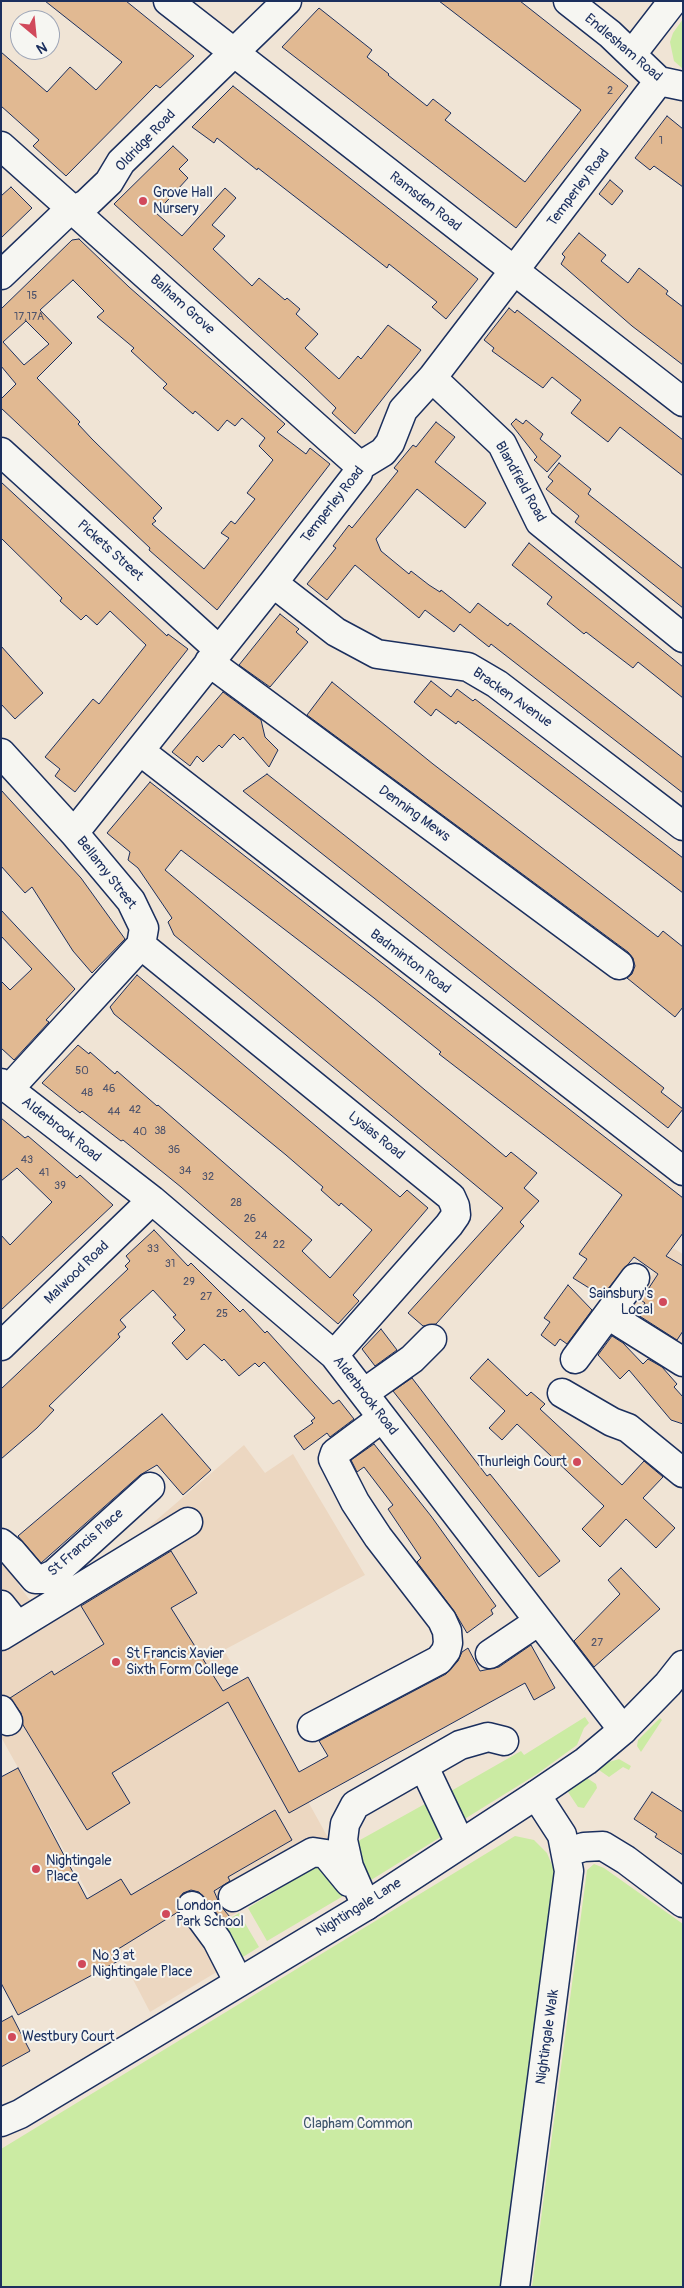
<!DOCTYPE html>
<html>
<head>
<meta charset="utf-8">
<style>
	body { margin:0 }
	#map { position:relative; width:684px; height:2288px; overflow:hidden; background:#f0e4d5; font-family:Pangolin,sans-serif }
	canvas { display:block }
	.frame { position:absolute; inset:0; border:2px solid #1b2f5e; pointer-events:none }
	.north { position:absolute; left:10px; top:10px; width:50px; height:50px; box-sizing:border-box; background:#f6f6f2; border:1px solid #9ea6b7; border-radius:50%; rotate:152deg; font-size:14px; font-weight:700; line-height:20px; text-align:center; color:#1b2f5e }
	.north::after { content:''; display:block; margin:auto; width:18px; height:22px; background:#d1495b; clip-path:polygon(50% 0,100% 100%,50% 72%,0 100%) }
</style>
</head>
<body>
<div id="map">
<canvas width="684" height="2288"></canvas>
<div class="frame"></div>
<div class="north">N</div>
</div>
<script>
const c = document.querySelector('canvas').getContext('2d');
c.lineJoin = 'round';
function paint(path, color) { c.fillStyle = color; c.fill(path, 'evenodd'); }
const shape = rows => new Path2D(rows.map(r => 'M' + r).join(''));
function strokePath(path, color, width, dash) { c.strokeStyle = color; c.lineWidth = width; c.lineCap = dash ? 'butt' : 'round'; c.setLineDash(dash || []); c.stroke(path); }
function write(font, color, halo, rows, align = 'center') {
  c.font = font + ' Pangolin,sans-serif'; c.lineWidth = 4; c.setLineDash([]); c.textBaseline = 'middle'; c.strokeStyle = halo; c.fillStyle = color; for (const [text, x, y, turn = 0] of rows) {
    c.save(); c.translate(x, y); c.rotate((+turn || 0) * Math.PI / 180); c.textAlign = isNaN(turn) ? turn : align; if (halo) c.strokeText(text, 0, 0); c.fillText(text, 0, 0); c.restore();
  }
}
paint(shape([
	[673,1248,683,1254,683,1353,624,1311],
	[244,1445,265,1473,293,1454,365,1575,224,1650,336,1852,205,1932,225,1967,150,2012,90,1897,1,1737,1,1557,20,1582,18,1584,29,1599,35,1602,104,1565]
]), '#ecd7c1');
paint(shape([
	[683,19,683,69,674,61,670,42,673,33],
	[585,1717,589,1723,584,1728,577,1745,537,1774,463,1820,444,1795,521,1751,524,1755],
	[660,1718,662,1720,641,1752,637,1746,638,1740],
	[619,1759,631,1766,629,1770,623,1767,609,1777,599,1770,609,1762],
	[587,1778,596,1784,597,1788,584,1808,578,1807,568,1792],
	[432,1800,447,1833,363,1885,351,1845],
	[515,1836,534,1840,547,1853,554,1870,554,1881,500,2287,1,2287,1,2149],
	[326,1860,350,1892,267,1941,248,1908],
	[594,1864,604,1868,683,1924,683,2287,532,2287,587,1870],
	[239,1913,259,1947,235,1962,216,1927]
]), '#cbeba3');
const building = shape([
	[45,1,126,1,194,56,160,88,156,85,66,176,33,146,39,140,1,106,1,52,47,92,70,67,96,90,122,62,45,1],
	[439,1,520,1,628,86,516,228,282,47,319,8,372,50,367,57,389,74,388,75,427,106,433,99,451,113,445,120,525,182,581,110,439,1],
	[233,86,478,279,446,319,432,307,437,302,389,264,387,268,258,168,257,170,217,138,214,143,192,127,233,86],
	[667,116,683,129,683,187,654,166,650,170,635,158,667,116],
	[173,146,188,160,179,169,188,178,156,213,182,236,225,188,236,198,212,225,225,236,213,249,252,286,259,278,285,300,287,298,300,309,296,314,318,334,305,348,339,379,358,356,361,359,388,325,421,350,355,434,332,413,336,408,306,379,114,204,173,146],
	[610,180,623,191,612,205,599,194,610,180],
	[11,187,32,208,1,238,1,196,11,187],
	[579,233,606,255,601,261,628,283,639,268,668,291,666,294,683,307,683,365,632,326,561,264,565,257,562,254,579,233],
	[79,239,129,287,285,424,277,432,306,454,310,448,330,464,217,610,149,550,150,548,1,408,1,399,16,384,1,366,1,309,72,240,79,239],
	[73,280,104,311,97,317,134,348,131,351,167,384,163,388,193,414,195,411,218,431,227,420,235,426,242,418,265,438,259,446,273,460,247,493,255,499,235,524,231,521,221,533,229,538,204,569,152,524,156,521,153,518,162,508,92,439,78,424,80,422,37,378,72,343,40,310,73,280],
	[26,321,49,344,24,365,3,342,26,321],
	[509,308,515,313,517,310,683,440,683,476,620,427,608,442,571,413,581,400,567,389,552,377,543,388,492,351,494,348,484,340,509,308],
	[516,419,523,424,526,420,543,434,540,439,561,456,547,472,534,460,537,457,511,424,516,419],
	[436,422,455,437,435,462,486,503,465,528,417,489,376,539,381,551,409,574,411,571,429,585,440,592,441,590,470,613,478,603,508,626,510,623,683,758,683,793,491,644,489,647,460,624,454,632,425,610,419,618,355,565,327,600,307,584,336,548,333,546,349,525,352,528,398,471,394,468,413,445,416,447,436,422],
	[559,463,591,489,588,494,683,569,683,608,575,522,579,516,546,489,553,481,548,477,559,463],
	[1,482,167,636,168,634,188,649,75,792,55,776,60,769,45,757,93,699,99,704,146,645,110,611,97,625,86,615,81,620,60,601,62,598,1,538,1,482],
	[529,543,683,667,683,698,638,662,633,668,586,632,584,634,547,604,552,597,512,565,529,543],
	[280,614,299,629,296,632,308,642,270,687,239,665,280,614],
	[1,646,43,693,15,719,1,704,1,646],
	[431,681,451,697,457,689,473,701,475,699,683,858,683,893,458,721,456,724,436,709,431,716,414,702,431,681],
	[332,682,433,764,658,937,663,931,683,947,683,1007,675,1017,627,978,632,974,635,966,633,958,628,952,307,715,332,682],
	[223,692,261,720,265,737,278,750,269,767,243,737,240,740,234,734,222,748,219,745,203,762,197,756,190,766,172,752,223,692],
	[267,774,664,1088,661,1092,683,1109,668,1128,243,791,267,774],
	[150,782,683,1198,683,1233,666,1256,683,1266,683,1331,677,1340,638,1315,645,1303,641,1300,658,1274,634,1257,602,1296,573,1278,587,1259,579,1254,622,1195,439,1054,441,1052,374,998,181,850,165,870,425,1090,506,1157,511,1152,537,1173,524,1188,539,1201,520,1222,524,1226,436,1324,423,1326,408,1313,503,1208,174,935,168,922,172,918,138,868,128,860,130,852,107,833,150,782],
	[1,790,81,878,125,939,92,973,73,951,32,887,25,893,1,866,1,790],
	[1,910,75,989,46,1020,49,1022,14,1060,1,1048,1,981,10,990,32,969,1,936,1,910],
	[137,975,400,1197,407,1190,428,1208,353,1295,359,1301,338,1324,181,1187,123,1140,121,1141,82,1111,80,1113,42,1083,78,1045,89,1054,90,1052,115,1074,117,1071,157,1106,158,1105,312,1240,302,1251,330,1278,372,1230,341,1203,339,1206,321,1190,323,1187,286,1155,114,1014,110,1007,137,975],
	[1,1118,25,1138,28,1136,77,1178,80,1175,113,1205,1,1310,1,1235,10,1245,52,1202,17,1168,1,1181,1,1118],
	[154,1230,188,1266,191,1263,240,1312,243,1309,265,1333,267,1331,333,1404,339,1400,354,1419,330,1437,327,1433,304,1450,294,1436,313,1423,311,1421,315,1418,264,1362,259,1367,255,1363,239,1376,224,1359,222,1361,204,1344,187,1360,172,1343,185,1330,173,1317,176,1315,153,1290,120,1320,126,1327,118,1334,120,1337,49,1406,54,1410,37,1428,1,1459,1,1389,128,1269,125,1266,130,1261,126,1256,154,1230],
	[568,1285,592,1310,567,1344,560,1339,555,1346,541,1335,550,1322,544,1318,568,1285],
	[381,1329,397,1350,375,1366,362,1349,381,1329],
	[612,1336,623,1343,643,1364,648,1359,662,1367,677,1384,674,1387,683,1397,683,1424,671,1420,629,1370,620,1379,598,1355,612,1336],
	[488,1359,527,1396,531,1392,545,1404,540,1409,622,1485,644,1461,663,1477,643,1498,675,1528,656,1548,626,1519,600,1547,582,1529,604,1506,517,1424,502,1440,489,1428,505,1411,470,1378,488,1359],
	[412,1378,487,1476,490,1474,560,1561,539,1577,393,1391,412,1378],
	[162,1414,211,1470,183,1495,157,1465,140,1475,41,1563,18,1536,162,1414],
	[374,1444,431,1516,496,1606,491,1610,493,1614,467,1633,454,1611,417,1562,421,1558,388,1509,393,1505,364,1467,357,1472,351,1460,374,1444],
	[171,1551,197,1593,171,1608,223,1691,248,1677,299,1772,328,1756,319,1741,446,1674,458,1661,462,1652,468,1648,480,1671,499,1667,531,1645,555,1688,534,1700,525,1683,289,1813,228,1702,112,1773,130,1803,87,1830,23,1725,21,1713,10,1698,52,1671,54,1675,104,1644,81,1606,171,1551],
	[621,1568,660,1609,594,1667,574,1641,620,1594,608,1580,621,1568],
	[18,1768,87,1899,121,1879,131,1895,275,1810,292,1840,228,1877,230,1881,214,1891,220,1905,230,1917,223,1921,199,1892,191,1890,183,1893,178,1900,178,1912,115,1951,120,1960,18,2015,1,1983,1,1777,18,1768],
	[652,1792,683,1812,683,1855,655,1837,657,1834,634,1819,652,1792],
	[12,2016,30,2051,1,2067,1,2022,12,2016]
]);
paint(building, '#e1b992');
strokePath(building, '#1b2f5e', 1);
const minor = shape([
	[168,1,683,402],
	[568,1,610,34,659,81,683,86],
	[632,54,673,1],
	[1,146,360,466],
	[1,275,63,216,86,204,109,182,121,162,287,1],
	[432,378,502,444,540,522,683,638],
	[1,452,219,650],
	[273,583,336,632,377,654,468,667,497,684,683,826],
	[209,662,619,965],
	[140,751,683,1171],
	[1,753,74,833,131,901,144,928,141,945,9,1089],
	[74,833,273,583,358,473,360,466,383,452,390,443,403,410,432,378,659,81],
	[141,945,451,1197,455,1206,456,1215,449,1225,334,1355],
	[1,1083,152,1200,334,1355,623,1730],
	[608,1315,683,1362],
	[1,1346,152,1200],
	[575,1359,635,1278],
	[364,1393,412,1359,432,1339],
	[562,1393,612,1422,628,1428,683,1473],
	[1,1543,12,1552,35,1579,43,1579,54,1574,150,1487],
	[1,1605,17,1625],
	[1,1636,188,1522],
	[490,1654,539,1621],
	[1,1710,8,1721],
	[312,1727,439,1660,446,1651,448,1643,447,1631,442,1620,378,1537,355,1502,333,1459,335,1453,382,1418],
	[424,1767,460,1843],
	[567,1852,584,1847,603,1846,626,1860,683,1903],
	[233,1897,313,1852,326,1854,349,1882],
	[192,1906,217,1940,238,1981],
	[366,1906,349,1867,343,1840,345,1824,355,1805,460,1745,488,1737,504,1741],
	[515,2287,569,1871,562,1835,536,1795]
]);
const major = shape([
	[1,2122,20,2114,366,1906,536,1795,586,1761,623,1730,668,1684,683,1665]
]);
strokePath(minor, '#1b2f5e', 31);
strokePath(major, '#1b2f5e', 31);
strokePath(minor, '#f6f6f2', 28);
strokePath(major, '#f6f6f2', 28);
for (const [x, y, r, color] of [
	[143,201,5,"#d1495b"],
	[663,1302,5,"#d1495b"],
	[577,1462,5,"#d1495b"],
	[116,1662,5,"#d1495b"],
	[36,1869,5,"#d1495b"],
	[166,1914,5,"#d1495b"],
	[82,1964,5,"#d1495b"],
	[12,2037,5,"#d1495b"]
]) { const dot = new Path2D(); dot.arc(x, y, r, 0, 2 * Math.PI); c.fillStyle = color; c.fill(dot); strokePath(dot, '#f6f6f2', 2); }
write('11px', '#4c526b', null, [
	["2",610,91],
	["1",661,141],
	["15",32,296],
	["17,17A",29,317],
	["50",82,1071],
	["46",109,1089],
	["48",87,1093],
	["42",135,1110],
	["44",114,1112],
	["38",160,1131],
	["40",140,1132],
	["36",174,1150],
	["43",27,1160],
	["34",185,1171],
	["41",44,1173],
	["32",208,1177],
	["39",60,1186],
	["28",236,1203],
	["26",250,1219],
	["24",261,1236],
	["22",279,1245],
	["33",153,1249],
	["31",170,1264],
	["29",189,1282],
	["27",206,1297],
	["25",222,1314],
	["27",597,1643]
]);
write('14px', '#1b2f5e', '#f6f6f2', [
	["Endlesham Road",623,48,40],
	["Oldridge Road",146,141,-46],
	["Temperley Road",579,188,-53],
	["Ramsden Road",425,202,38],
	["Balham Grove",182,305,42],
	["Blandfield Road",520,482,61],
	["Temperley Road",333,505,-52],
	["Pickets Street",110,551,42],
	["Bracken Avenue",512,698,35],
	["Denning Mews",414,814,36],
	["Bellamy Street",106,873,52],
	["Badminton Road",410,962,37],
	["Alderbrook Road",61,1130,38],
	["Lysias Road",376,1136,39],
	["Malwood Road",77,1273,-44],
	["Alderbrook Road",365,1396,52],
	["St Francis Place",86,1543,-41],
	["Nightingale Lane",359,1908,-32],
	["Nightingale Walk",548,2037,-82]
]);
write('14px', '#1b2f5e', '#f6f6f2', [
	["Grove Hall",153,193],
	["Nursery",153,209],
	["Sainsbury's",653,1294,"right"],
	["Local",653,1310,"right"],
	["Thurleigh Court",567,1462,"right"],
	["St Francis Xavier",126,1654],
	["Sixth Form College",126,1670],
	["Nightingale",46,1861],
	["Place",46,1877],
	["London",176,1906],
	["Park School",176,1922],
	["No 3 at",92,1956],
	["Nightingale Place",92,1972],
	["Westbury Court",22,2037]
], 'left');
write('14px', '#3e556c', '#f6f6f2', [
	["Clapham Common",358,2124]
]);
</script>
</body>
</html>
